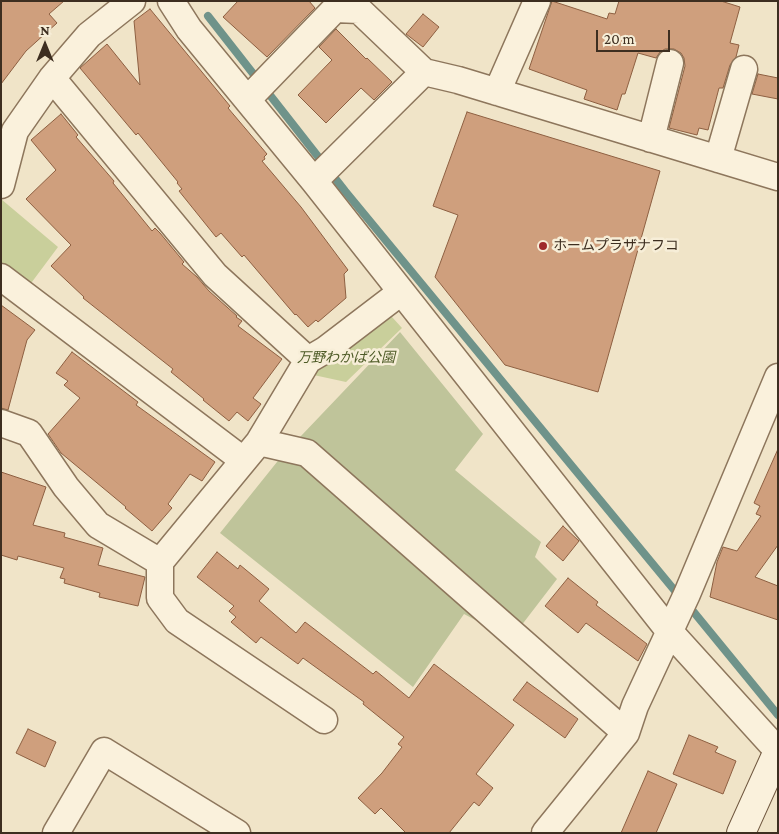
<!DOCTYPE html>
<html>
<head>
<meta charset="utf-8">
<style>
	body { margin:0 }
	#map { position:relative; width:779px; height:834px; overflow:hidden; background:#f0e4c8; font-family:"Crimson Pro",serif }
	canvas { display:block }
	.frame { position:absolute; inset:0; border:2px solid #3d2e20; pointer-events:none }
	.north { position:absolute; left:20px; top:20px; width:50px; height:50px; -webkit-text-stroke:4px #f7eed8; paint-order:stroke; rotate:0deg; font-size:14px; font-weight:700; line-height:20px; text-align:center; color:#3d2e20 }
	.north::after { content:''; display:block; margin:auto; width:18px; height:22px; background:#3d2e20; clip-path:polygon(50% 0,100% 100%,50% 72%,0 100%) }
	.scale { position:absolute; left:596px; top:30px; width:74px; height:22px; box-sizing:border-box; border:2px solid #3d2e20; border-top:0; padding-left:6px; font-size:15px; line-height:18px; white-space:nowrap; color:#3d2e20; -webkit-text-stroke:4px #f7eed8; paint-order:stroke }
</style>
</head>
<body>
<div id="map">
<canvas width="779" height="834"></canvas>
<div class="frame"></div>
<div class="north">N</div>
<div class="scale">20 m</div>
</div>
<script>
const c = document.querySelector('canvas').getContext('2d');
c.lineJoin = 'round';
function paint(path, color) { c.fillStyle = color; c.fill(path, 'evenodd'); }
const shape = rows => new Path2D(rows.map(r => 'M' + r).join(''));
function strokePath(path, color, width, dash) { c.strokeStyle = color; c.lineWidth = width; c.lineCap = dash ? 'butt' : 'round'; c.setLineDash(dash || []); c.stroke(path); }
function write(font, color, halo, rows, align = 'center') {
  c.font = font + ' "Crimson Pro","Noto Sans JP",serif'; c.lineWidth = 5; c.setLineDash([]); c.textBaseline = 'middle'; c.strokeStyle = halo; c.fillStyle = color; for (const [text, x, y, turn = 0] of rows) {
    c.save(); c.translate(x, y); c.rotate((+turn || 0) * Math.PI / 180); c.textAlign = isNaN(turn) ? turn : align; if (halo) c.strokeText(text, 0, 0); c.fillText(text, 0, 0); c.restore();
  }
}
paint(shape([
	[1,199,58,247,23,294,1,277],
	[382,306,402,328,346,382,309,374]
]), '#c9cf9b');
paint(shape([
	[400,332,483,434,455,470,541,542,535,557,557,579,511,639,464,614,413,687,220,533,281,457]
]), '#bfc49a');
strokePath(shape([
	[208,16,345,191,680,597],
	[688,605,778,715]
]), '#6f938a', 8);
const building = shape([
	[1,1,64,1,49,14,57,23,26,51,1,84,1,1],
	[238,1,309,1,315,8,267,57,223,17,238,1],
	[552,1,607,19,609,13,615,14,619,1,721,1,740,7,730,43,739,45,736,57,730,65,723,88,719,88,708,130,699,128,697,135,669,128,685,66,684,58,681,53,674,49,665,49,660,52,656,58,638,53,625,94,622,94,617,110,584,99,587,90,529,69,552,1],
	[150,9,230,106,228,108,267,154,264,157,265,159,262,161,301,207,348,270,344,274,346,298,318,322,316,320,308,327,296,314,295,315,244,255,242,257,221,233,216,237,179,191,182,189,177,183,178,182,138,133,136,135,80,68,107,44,140,85,134,21,150,9],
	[423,14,439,27,423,47,406,34,423,14],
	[336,29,366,59,367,58,392,82,374,100,361,88,326,123,298,95,332,60,319,47,336,29],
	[758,74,778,78,778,99,752,94,758,74],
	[467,112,660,171,598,392,505,365,435,277,458,215,433,206,467,112],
	[61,114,78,135,76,137,114,181,113,183,152,231,155,228,160,233,184,262,182,264,197,277,209,291,237,316,236,317,242,321,238,326,282,359,253,398,261,404,248,421,237,412,229,421,203,400,204,399,171,372,173,369,83,298,84,297,51,266,71,245,26,199,56,170,31,140,61,114],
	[1,305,35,330,27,340,8,410,1,408,1,305],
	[72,352,138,402,136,405,215,462,202,481,190,474,168,504,172,508,152,531,125,508,126,507,61,453,48,434,80,398,64,385,68,381,56,373,72,352],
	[778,449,778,545,755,577,778,586,778,620,710,597,717,562,723,547,737,551,761,516,756,514,760,506,754,503,778,449],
	[1,472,46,487,33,525,65,533,64,537,103,548,98,565,145,577,138,606,99,597,100,593,64,583,65,579,60,578,64,568,18,556,17,560,1,555,1,472],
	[563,526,579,541,563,561,546,546,563,526],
	[217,552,238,569,240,565,269,589,259,601,296,633,305,622,373,674,376,671,409,698,434,664,514,725,476,774,493,788,479,806,474,802,449,833,406,833,381,808,375,814,358,798,382,773,402,747,398,744,404,737,363,704,364,702,303,658,298,664,261,637,256,643,231,622,236,617,229,611,234,606,197,577,217,552],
	[568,578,598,602,596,605,647,644,638,661,586,623,578,633,545,606,568,578],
	[527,682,578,719,565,738,513,700,527,682],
	[28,729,56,742,45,767,16,753,28,729],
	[689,735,718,747,715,752,736,761,723,794,673,774,689,735],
	[648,771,677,784,656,833,621,833,648,771]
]);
paint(building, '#cf9f7d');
strokePath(building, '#8d5f41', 1);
const street = shape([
	[171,1,189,29,314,181,670,632,778,751],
	[52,78,215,275,308,360],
	[497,92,537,1],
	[248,99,335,9,359,10,424,72],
	[651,139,670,63],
	[718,159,744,69],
	[314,181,424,72,458,80,778,177],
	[1,185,15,131,52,78,89,35,132,1],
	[1,277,243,460],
	[1,423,29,433,66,487,98,525,160,562,160,598,177,621,324,720],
	[259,442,307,453,626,733],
	[160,562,259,442,308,360,325,350,401,292],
	[56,833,104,751,237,833],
	[545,833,626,733,635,706,687,594,778,377]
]);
const secondary = shape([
	[741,833,778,751]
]);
strokePath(street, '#8d765c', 29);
strokePath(secondary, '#6f573f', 30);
strokePath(street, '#faf1dc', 26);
strokePath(secondary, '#faf1dc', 28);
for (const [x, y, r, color] of [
	[543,246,5,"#9e2a2b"]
]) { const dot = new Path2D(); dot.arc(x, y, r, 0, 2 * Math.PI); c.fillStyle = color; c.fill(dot); strokePath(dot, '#f7eed8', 2); }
write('14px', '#3d2e20', '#f7eed8', [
	["ホームプラザナフコ",553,246]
], 'left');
write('italic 14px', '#4d5a26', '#f7eed8', [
	["万野わかば公園",346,358]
]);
</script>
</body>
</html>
